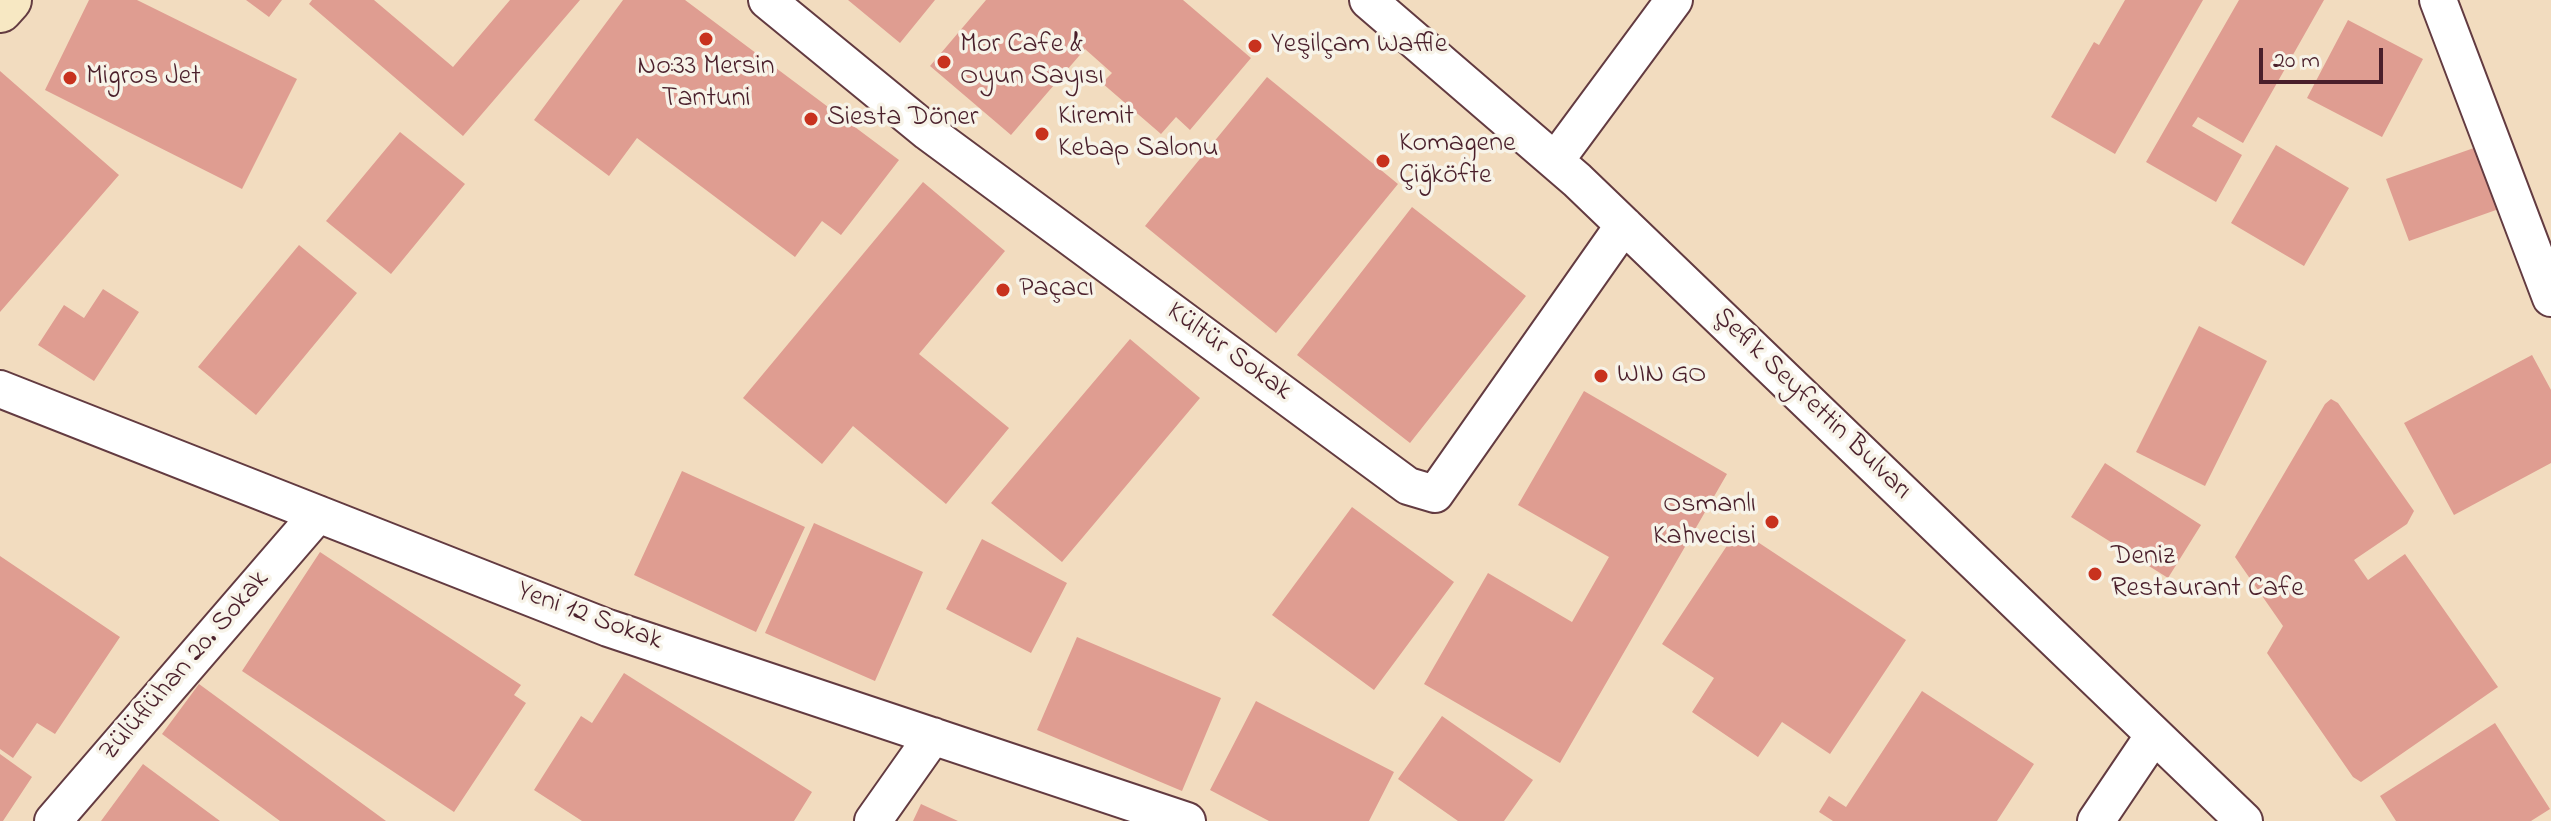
<!DOCTYPE html>
<html>
<head>
<meta charset="utf-8">
<style>
	body { margin:0 }
	#map { position:relative; width:2551px; height:821px; overflow:hidden; background:#f2dcbf; font-family:"Indie Flower",sans-serif }
	canvas { display:block }
	.scale { position:absolute; left:2259px; top:48px; width:124px; height:36px; box-sizing:border-box; border:4px solid #4a1f2b; border-top:0; padding-left:10px; font-size:24px; line-height:28px; white-space:nowrap; color:#4a1f2b; -webkit-text-stroke:6px #f7f3e8; paint-order:stroke }
</style>
</head>
<body>
<div id="map">
<canvas width="2551" height="821"></canvas>
<div class="scale">20 m</div>
</div>
<script>
const c = document.querySelector('canvas').getContext('2d');
c.lineJoin = 'round';
function paint(path, color) { c.fillStyle = color; c.fill(path, 'evenodd'); }
const shape = rows => new Path2D(rows.map(r => 'M' + r).join(''));
function strokePath(path, color, width, dash) { c.strokeStyle = color; c.lineWidth = width; c.lineCap = dash ? 'butt' : 'round'; c.setLineDash(dash || []); c.stroke(path); }
function write(font, color, halo, rows, align = 'center') {
  c.font = font + ' "Indie Flower",sans-serif'; c.lineWidth = 7; c.setLineDash([]); c.textBaseline = 'middle'; c.strokeStyle = halo; c.fillStyle = color; for (const [text, x, y, turn = 0] of rows) {
    c.save(); c.translate(x, y); c.rotate((+turn || 0) * Math.PI / 180); c.textAlign = isNaN(turn) ? turn : align; if (halo) c.strokeText(text, 0, 0); c.fillText(text, 0, 0); c.restore();
  }
}
paint(shape([
	[89,0,137,0,297,79,242,189,45,90],
	[246,0,282,0,269,17],
	[312,0,374,0,453,67,510,0,580,0,463,136,309,4],
	[623,0,685,0,899,160,841,235,822,221,795,257,637,138,609,176,534,120],
	[848,0,935,0,900,43],
	[986,0,1183,0,1251,58,1190,130,1176,117,1161,134,1102,83,1112,73,1085,49,1011,135,930,66],
	[2125,0,2203,0,2115,154,2051,117,2094,42,2099,45],
	[2239,0,2324,0,2243,143,2198,117,2192,126,2242,155,2216,202,2146,162],
	[2348,20,2423,59,2382,137,2307,98],
	[0,71,119,175,0,312],
	[1267,77,1398,184,1276,333,1145,226],
	[400,132,465,184,391,274,326,221],
	[2488,143,2510,205,2409,241,2386,179],
	[2276,145,2349,188,2304,266,2231,223],
	[923,182,1005,251,919,354,1009,428,946,504,853,426,822,464,743,398],
	[1412,207,1526,296,1410,443,1297,355],
	[299,245,357,293,256,415,198,367],
	[103,289,139,312,94,381,38,345,64,305,84,318],
	[2199,326,2267,361,2205,486,2136,452],
	[1130,339,1200,398,1062,562,991,503],
	[2532,355,2551,390,2551,463,2454,515,2404,423],
	[1584,391,1727,474,1560,763,1424,684,1488,573,1572,622,1609,557,1518,505],
	[2331,399,2338,403,2414,511,2407,524,2354,560,2368,580,2405,554,2498,687,2361,782,2353,777,2267,653,2283,626,2235,557,2325,404],
	[2105,463,2201,525,2168,578,2071,517],
	[682,471,805,527,756,632,634,575],
	[1352,507,1454,582,1374,690,1272,615],
	[814,523,923,572,875,681,765,633],
	[1738,529,1906,640,1830,754,1782,722,1758,757,1692,712,1714,678,1662,644],
	[982,539,1067,583,1031,653,946,609],
	[320,552,521,685,514,695,526,703,454,812,242,671],
	[0,556,120,637,55,734,37,723,13,758,0,749],
	[1077,637,1221,698,1182,791,1037,730],
	[624,673,812,792,794,821,582,821,534,790,581,716,592,723],
	[199,684,386,821,280,821,162,734],
	[1922,691,2034,764,1997,821,1833,821,1819,812,1829,796,1846,807],
	[1256,701,1394,772,1369,821,1269,821,1210,790],
	[1442,716,1533,780,1504,821,1458,821,1398,779],
	[2495,723,2550,809,2531,821,2396,821,2380,796],
	[0,754,32,777,3,821,0,821],
	[143,764,220,821,101,821],
	[921,804,958,821,913,821]
]), '#df9d91');
const street = shape([
	[767,0,928,132,1408,486,1435,494,1624,225],
	[1368,0,1577,180,2244,821],
	[2438,0,2551,298],
	[1555,161,1674,0],
	[0,389,608,628,1187,821],
	[53,821,318,514],
	[873,821,933,736],
	[2096,821,2154,735]
]);
const secondary = shape([
	[0,10,9,0]
]);
strokePath(street, '#633b41', 40);
strokePath(secondary, '#633b41', 48);
strokePath(street, '#fff', 36);
strokePath(secondary, '#f7e8c3', 44);
for (const [x, y, r, color] of [
	[706,39,8,"#c8321e"],
	[1255,46,8,"#c8321e"],
	[944,62,8,"#c8321e"],
	[70,78,8,"#c8321e"],
	[811,119,8,"#c8321e"],
	[1042,134,8,"#c8321e"],
	[1383,161,8,"#c8321e"],
	[1003,290,8,"#c8321e"],
	[1601,376,8,"#c8321e"],
	[1772,522,8,"#c8321e"],
	[2095,574,8,"#c8321e"]
]) { const dot = new Path2D(); dot.arc(x, y, r, 0, 2 * Math.PI); c.fillStyle = color; c.fill(dot); strokePath(dot, '#f7f3e8', 3); }
write('28px', '#4a1f2b', '#f7f3e8', [
	["Mor Cafe &",960,46],
	["Oyun Sayısı",960,78],
	["Yeşilçam Waffle",1271,46],
	["No:33 Mersin",706,68,"center"],
	["Tantuni",706,100,"center"],
	["Migros Jet",86,78],
	["Kiremit",1058,118],
	["Kebap Salonu",1058,150],
	["Siesta Döner",827,119],
	["Komagene",1399,145],
	["Çiğköfte",1399,177],
	["Paçacı",1019,290],
	["WIN GO",1617,376],
	["Osmanlı",1756,506,"right"],
	["Kahvecisi",1756,538,"right"],
	["Deniz",2111,558],
	["Restaurant Cafe",2111,590]
], 'left');
write('28px', '#4a1f2b', '#f7f3e8', [
	["Kültür Sokak",1228,353,36],
	["Şefik Seyfettin Bulvarı",1811,405,44],
	["Yeni 12 Sokak",589,618,20],
	["Zülüflühan 20. Sokak",186,667,-49]
]);
</script>
</body>
</html>
